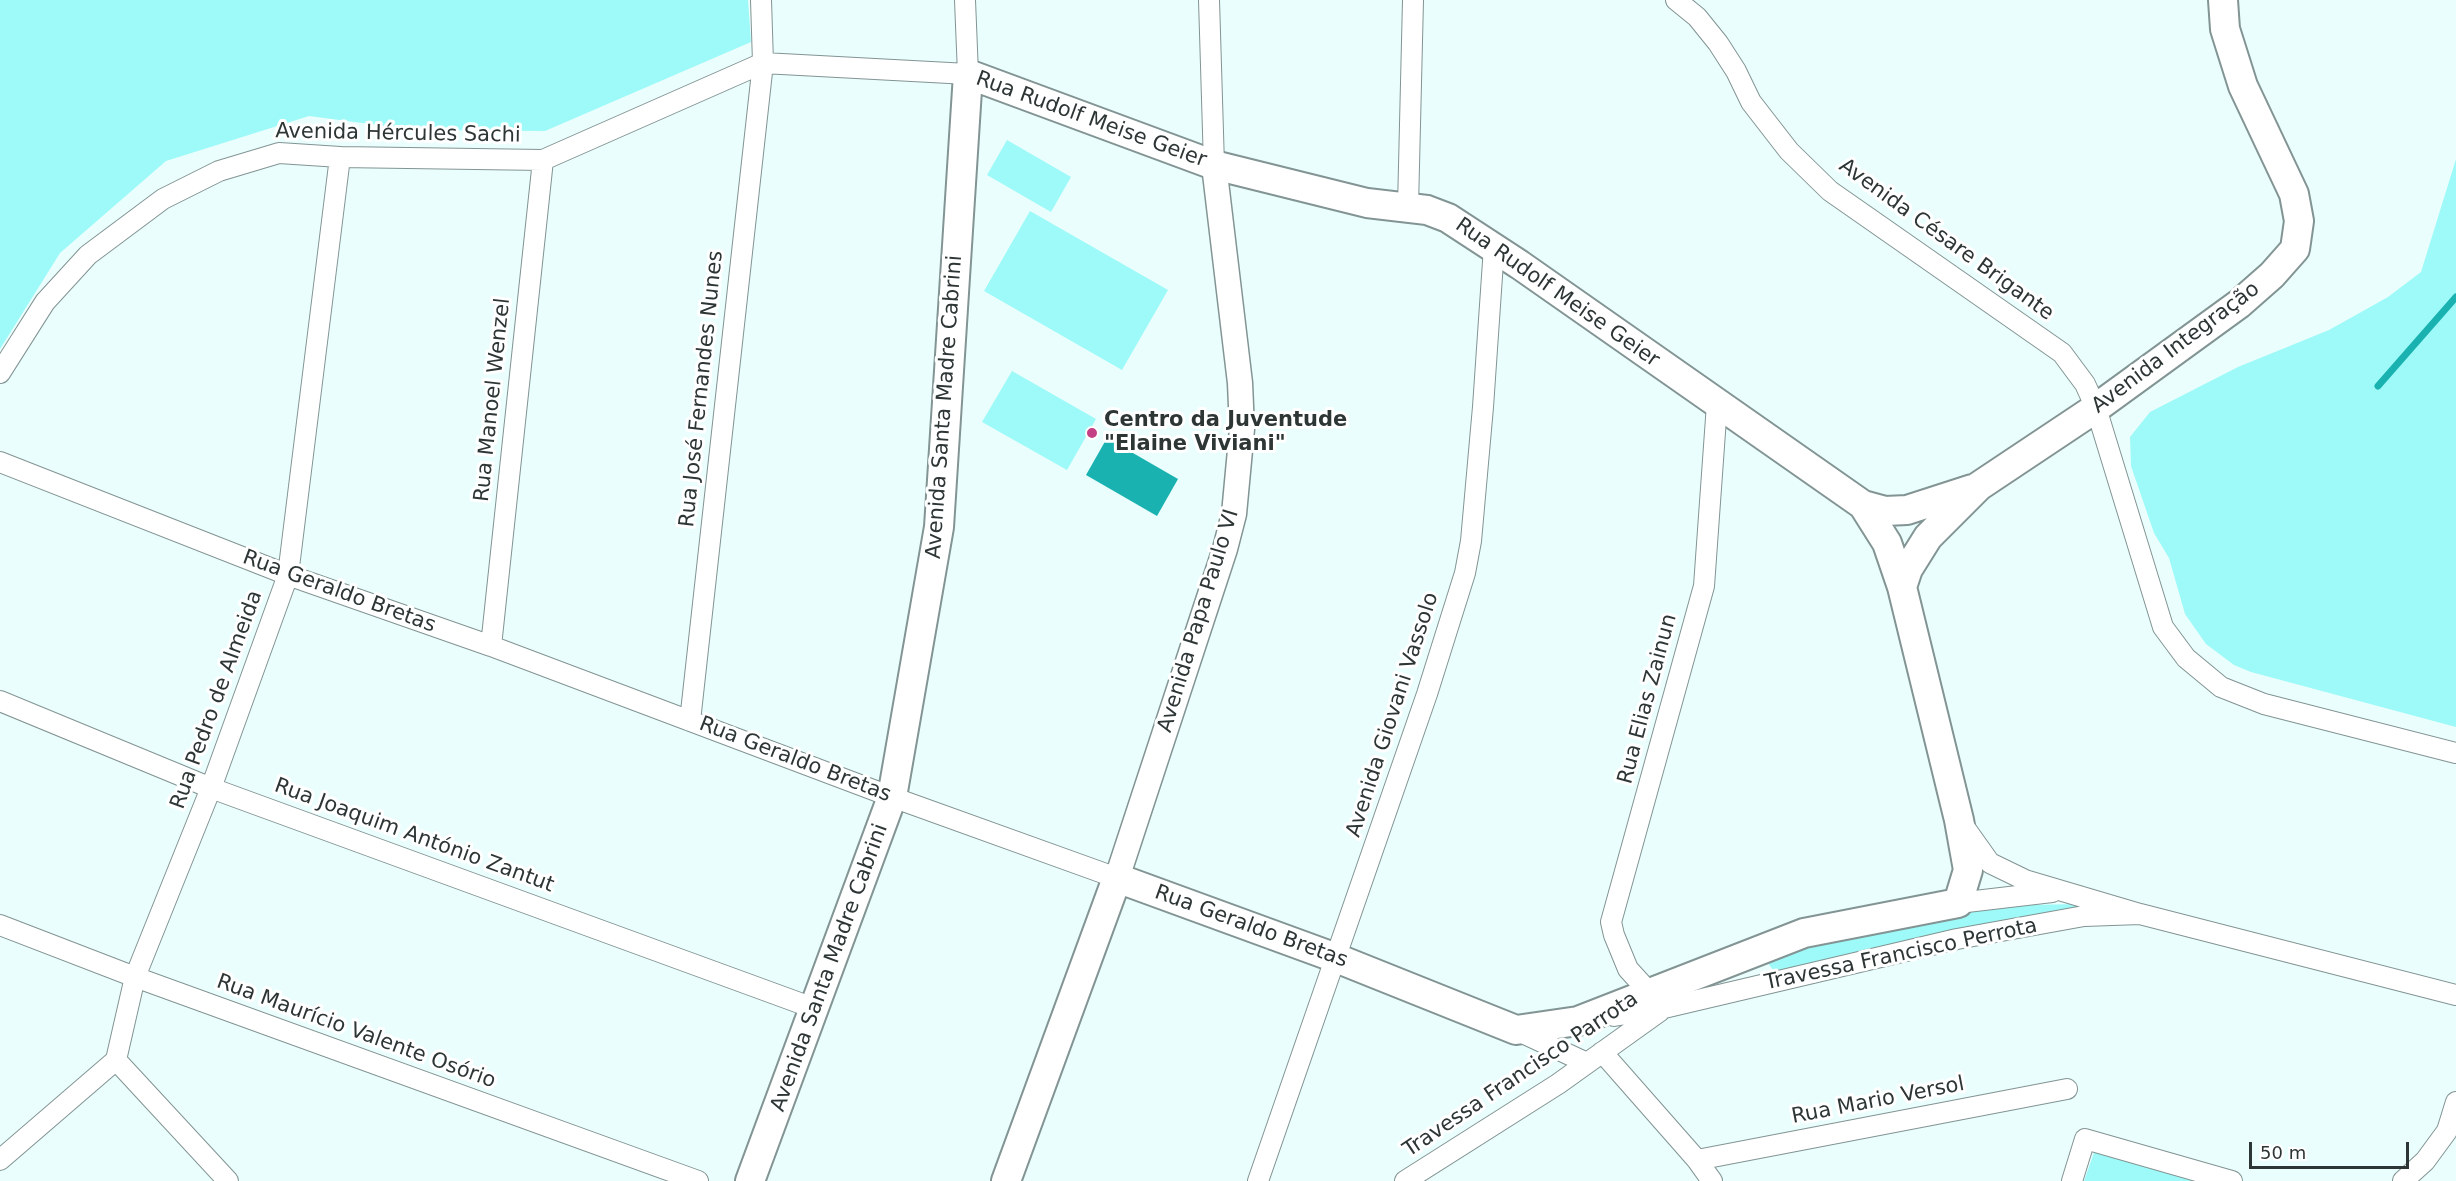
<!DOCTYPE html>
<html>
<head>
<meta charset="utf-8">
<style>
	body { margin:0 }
	#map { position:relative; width:2456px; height:1181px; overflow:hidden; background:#eafefd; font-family:"DejaVu Sans",sans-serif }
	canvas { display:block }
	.scale { position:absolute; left:2249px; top:1142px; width:160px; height:27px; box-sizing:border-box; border:3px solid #2e3535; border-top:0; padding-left:8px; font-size:18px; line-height:21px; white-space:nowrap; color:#2e3535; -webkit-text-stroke:4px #fff; paint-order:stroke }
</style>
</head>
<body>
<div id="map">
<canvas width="2456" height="1181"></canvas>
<div class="scale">50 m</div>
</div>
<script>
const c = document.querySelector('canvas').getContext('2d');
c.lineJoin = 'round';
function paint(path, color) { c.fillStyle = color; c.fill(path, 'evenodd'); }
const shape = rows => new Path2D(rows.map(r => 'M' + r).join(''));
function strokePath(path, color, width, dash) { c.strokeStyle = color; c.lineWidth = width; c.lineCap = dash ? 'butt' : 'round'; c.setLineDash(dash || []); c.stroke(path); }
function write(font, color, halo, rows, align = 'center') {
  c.font = font + ' "DejaVu Sans",sans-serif'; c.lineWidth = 6; c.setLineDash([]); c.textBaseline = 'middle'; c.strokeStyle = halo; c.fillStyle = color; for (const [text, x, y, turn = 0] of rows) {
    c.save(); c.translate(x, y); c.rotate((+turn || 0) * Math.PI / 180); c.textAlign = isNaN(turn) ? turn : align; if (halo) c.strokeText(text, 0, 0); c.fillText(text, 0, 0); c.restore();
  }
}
paint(shape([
	[0,0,748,0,751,42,545,131,416,130,309,116,166,161,60,253,0,349],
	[1007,140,1071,177,1051,212,987,175],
	[2456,159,2456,727,2251,672,2234,665,2206,644,2185,614,2169,558,2154,533,2131,466,2130,437,2150,412,2238,367,2329,330,2388,297,2421,272],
	[1030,211,1168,290,1122,370,984,291],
	[1012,371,1096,419,1067,470,982,422],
	[2077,904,2078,908,1785,969,1773,970,1768,963,1770,957,1792,944,1983,906],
	[2096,1147,2203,1181,2084,1181]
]), '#9dfaf8');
paint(shape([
	[1107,438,1178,479,1157,516,1086,475]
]), '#1ab2b1');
strokePath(shape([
	[2378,386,2456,297]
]), '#1ab2b1', 7);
const minor = shape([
	[1209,0,1214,165],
	[1676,0,1697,17,1718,43,1736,71,1751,102,1789,151,1830,191,2062,353,2085,384,2096,408,2163,627,2186,658,2221,687,2264,704,2456,753],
	[1408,207,1413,0],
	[0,373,45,302,88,255,163,199,219,171,279,153,340,157,543,160,763,63,968,74,965,0],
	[0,462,288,575,491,646,892,797,1117,878],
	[491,646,543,160],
	[0,701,211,788,816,1009],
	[690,721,763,63,761,0],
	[1963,825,1990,863,2025,880,2140,914,2456,995],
	[1958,903,2052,892],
	[0,925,135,977,698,1181],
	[1649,992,1628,969,1614,935,1611,922,1704,586,1717,404],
	[1614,1016,1664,1008,1957,939,2084,916,2140,914],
	[1516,1030,1587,1063],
	[1602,1052,1697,1160,1712,1181],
	[116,1060,228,1181],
	[0,1160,116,1060,135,977,211,788,288,575,340,157],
	[1697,1160,2067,1089],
	[1258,1181,1427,694,1465,573,1471,541,1483,407,1494,247],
	[1405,1181,1558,1084,1660,1011],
	[2072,1181,2085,1139,2232,1181],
	[2403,1181,2425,1161,2447,1131,2456,1102]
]);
const tertiary = shape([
	[1117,878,1225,549,1234,514,1242,429,1240,383,1214,165]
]);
const secondary = shape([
	[1863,505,1885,511,1907,510,1972,489],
	[1902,587,1908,569,1928,537,1979,486,2096,408,2239,304,2272,275,2295,249,2299,221,2294,194,2243,86,2225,29,2223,0],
	[750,1181,892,797,939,527,968,74,1214,165,1367,203,1427,210,1448,218,1520,265,1863,505,1887,543,1902,587,1959,820,1968,870,1958,903,1804,933,1578,1021,1516,1030,1336,958,1117,878,1006,1181]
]);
strokePath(minor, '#829493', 22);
strokePath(tertiary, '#829493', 27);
strokePath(secondary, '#829493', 32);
strokePath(minor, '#fff', 20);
strokePath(tertiary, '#fff', 24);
strokePath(secondary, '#fff', 28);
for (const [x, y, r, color] of [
	[1092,433,6,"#c44085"]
]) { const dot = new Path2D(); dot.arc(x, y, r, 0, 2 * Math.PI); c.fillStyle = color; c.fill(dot); strokePath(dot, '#fff', 2); }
write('21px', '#2e3535', '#fff', [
	["Rua Rudolf Meise Geier",1091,120,20],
	["Avenida Hércules Sachi",398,134,1],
	["Avenida Césare Brigante",1946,240,36],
	["Rua Rudolf Meise Geier",1557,293,35],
	["Avenida Integração",2176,348,-37],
	["Rua José Fernandes Nunes",702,389,-84],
	["Rua Manoel Wenzel",493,400,-84],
	["Avenida Santa Madre Cabrini",945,407,-86],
	["Rua Geraldo Bretas",339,592,20],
	["Avenida Papa Paulo VI",1199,621,-73],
	["Rua Elias Zainun",1648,699,-75],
	["Rua Pedro de Almeida",217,700,-70],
	["Avenida Giovani Vassolo",1393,715,-72],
	["Rua Geraldo Bretas",795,760,21],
	["Rua Joaquim António Zantut",414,836,20],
	["Rua Geraldo Bretas",1251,927,20],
	["Travessa Francisco Perrota",1901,955,-12],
	["Avenida Santa Madre Cabrini",830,968,-70],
	["Rua Maurício Valente Osório",356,1032,20],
	["Travessa Francisco Parrota",1521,1075,-34],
	["Rua Mario Versol",1878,1101,-11]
]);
write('bold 21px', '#2e3535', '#fff', [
	["Centro da Juventude",1104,421],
	["\"Elaine Viviani\"",1104,445]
], 'left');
</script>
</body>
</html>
